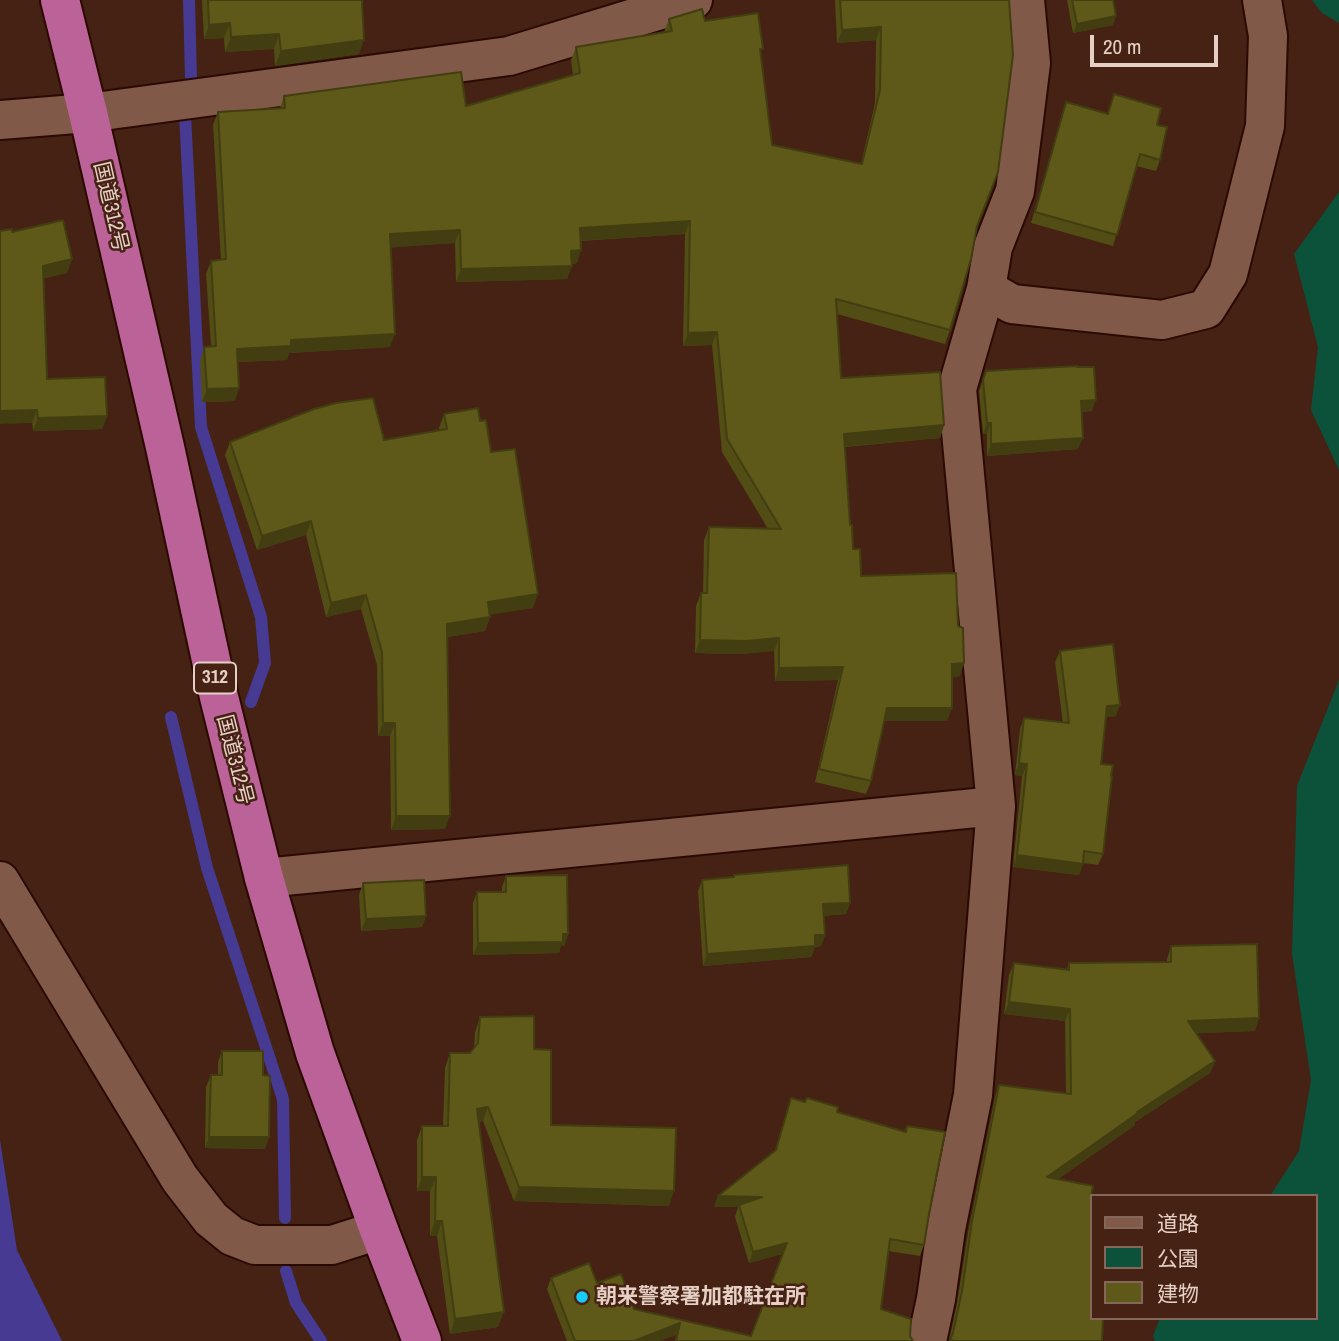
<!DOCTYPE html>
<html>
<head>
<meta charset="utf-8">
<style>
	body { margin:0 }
	#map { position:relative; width:1339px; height:1341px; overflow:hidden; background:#452213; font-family:"Archivo Narrow","Noto Sans JP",sans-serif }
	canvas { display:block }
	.legend { position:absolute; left:1090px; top:1194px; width:228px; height:126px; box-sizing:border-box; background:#452213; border:2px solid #85675a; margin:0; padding:9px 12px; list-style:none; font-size:21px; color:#e6cfc5 }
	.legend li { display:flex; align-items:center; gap:14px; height:35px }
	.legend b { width:35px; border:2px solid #85675a }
	.scale { position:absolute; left:1090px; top:35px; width:128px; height:32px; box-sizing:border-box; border:4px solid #e6cfc5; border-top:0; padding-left:9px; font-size:21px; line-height:24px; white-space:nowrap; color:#e6cfc5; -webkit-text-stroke:5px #452213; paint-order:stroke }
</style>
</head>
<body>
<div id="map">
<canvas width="1339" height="1341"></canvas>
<ul class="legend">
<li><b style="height:9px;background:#805948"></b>道路</li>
<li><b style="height:19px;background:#0c523b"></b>公園</li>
<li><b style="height:19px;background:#5e5918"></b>建物</li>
</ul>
<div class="scale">20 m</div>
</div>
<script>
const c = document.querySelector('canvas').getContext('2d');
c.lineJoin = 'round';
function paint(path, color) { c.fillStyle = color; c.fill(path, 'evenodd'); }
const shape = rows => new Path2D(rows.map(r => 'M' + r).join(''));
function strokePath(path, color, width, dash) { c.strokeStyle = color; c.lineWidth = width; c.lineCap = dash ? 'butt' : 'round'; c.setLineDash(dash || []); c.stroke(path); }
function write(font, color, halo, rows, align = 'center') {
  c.font = font + ' "Archivo Narrow","Noto Sans JP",sans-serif'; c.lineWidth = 5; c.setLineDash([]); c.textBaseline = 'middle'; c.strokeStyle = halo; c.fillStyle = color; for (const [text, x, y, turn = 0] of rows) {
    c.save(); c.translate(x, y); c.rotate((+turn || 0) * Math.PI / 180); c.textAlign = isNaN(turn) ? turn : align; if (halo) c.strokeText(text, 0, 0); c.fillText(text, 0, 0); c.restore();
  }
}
paint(shape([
	[1312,0,1339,0,1339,23,1322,13],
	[1339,192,1339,470,1311,410,1318,347,1294,254],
	[1339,680,1339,1341,1155,1341,1153,1336,1160,1318,1316,1318,1316,1196,1270,1196,1299,1151,1311,1080,1292,954,1297,786]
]), '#0c523b');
paint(shape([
	[0,1140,17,1250,62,1341,0,1341]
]), '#463a93');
strokePath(shape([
	[189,0,191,77],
	[185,114,201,427,261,617,265,663,251,702],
	[171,717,207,868,283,1099,285,1218],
	[286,1271,296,1303,321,1341]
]), '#463a93', 12);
const street = shape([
	[0,120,88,113,509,56,693,0],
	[986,289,1012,304,1162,320,1206,309,1228,274,1265,126,1268,36,1262,0],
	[264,878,996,806],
	[0,881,180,1179,211,1219,232,1236,255,1245,332,1245,379,1230],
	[927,1341,936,1299,946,1229,973,1095,996,806,957,389,986,289,993,247,1015,191,1031,63,1025,0]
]);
const highway = shape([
	[60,0,88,113,165,447,219,697,264,878,315,1053,379,1230,422,1341]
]);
strokePath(street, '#2a0a00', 42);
strokePath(highway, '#2a0a00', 42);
strokePath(street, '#805948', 38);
strokePath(highway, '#bb6298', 38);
paint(shape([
	[202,0,362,0,359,54,275,66,274,49,225,52,224,38,204,39],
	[835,0,1009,0,977,228,950,330,945,344,837,314,841,378,944,425,940,438,845,447,850,525,853,549,861,576,960,676,952,677,952,708,947,721,884,721,871,781,866,794,815,782,838,680,775,681,774,651,741,654,695,653,696,606,701,593,703,593,704,540,709,527,768,529,722,452,712,345,683,346,685,234,581,241,577,263,572,264,567,279,456,282,455,243,391,247,390,347,289,353,287,360,238,362,235,401,202,402,200,360,204,347,211,346,206,274,211,261,221,260,213,125,218,112,280,108,284,96,466,106,573,75,571,60,576,47,664,32,669,19,705,21,761,55,772,145,861,164,875,103,876,40,837,43],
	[1067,0,1113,0,1113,25,1073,33],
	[1114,94,1157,125,1160,160,1156,171,1136,166,1113,246,1031,223,1066,102,1107,114],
	[12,232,72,259,67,273,44,278,47,379,107,416,102,429,33,431],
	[986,371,1092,411,1081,412,1078,449,987,456,987,434,983,434,979,391],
	[444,414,480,421,491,452,533,608,490,614,490,617,485,631,447,637,445,829,391,830,390,736,378,736,377,665,361,609,326,617,306,535,257,550,225,455,230,442,384,440,440,430,439,428],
	[1060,651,1116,716,1106,717,1101,764,1103,854,1098,865,1083,863,1079,875,1013,867,1022,776,1015,775,1020,729,1024,718,1063,723,1055,662],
	[734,875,850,903,846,914,823,916,825,935,821,946,815,947,811,957,703,966,698,891,702,880,733,877],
	[506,876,568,934,564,946,561,945,559,953,473,955,473,903,477,892,502,892,502,887],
	[363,883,426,916,422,927,361,931,359,895],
	[1171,946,1255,1031,1196,1033,1215,1061,1210,1073,1135,1122,1134,1126,1058,1179,1091,1196,1102,1341,949,1341,957,1303,968,1233,995,1097,999,1085,1066,1093,1065,1021,1004,1014,1009,975,1014,963,1067,969,1069,963,1167,962,1167,959],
	[480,1017,534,1049,551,1125,669,1206,514,1201,483,1121,479,1122,498,1327,450,1334,437,1236,430,1236,430,1191,417,1191,417,1140,422,1126,443,1126,445,1068,450,1053,470,1053,474,1049,475,1032],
	[222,1051,263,1075,265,1149,205,1148,206,1087,211,1075,218,1075,218,1062],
	[791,1098,904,1132,907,1126,929,1214,924,1245,920,1256,888,1251,881,1309,910,1336,913,1341,675,1341,676,1335,659,1341,567,1341,547,1289,551,1278,597,1283,634,1309,751,1336,782,1254,749,1263,735,1217,738,1207,714,1207,718,1196,775,1151]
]), '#514d15');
paint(shape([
	[1116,16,1113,25,1073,33,1077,24],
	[230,23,224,38,204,39,209,25],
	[881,27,876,40,837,43,842,30],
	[279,34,274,49,225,52,231,37],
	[364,40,359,54,275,66,281,51],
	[690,221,685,234,575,241,580,228],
	[460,230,455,243,386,248,390,234],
	[581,250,577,263,566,264,571,251],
	[72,259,67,273,38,280,43,266],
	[572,266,567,279,456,282,461,269],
	[717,332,712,345,683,346,688,333],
	[395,334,390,347,289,353,287,360,232,362,237,349,291,340],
	[239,388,235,401,202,402,207,389],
	[1096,400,1092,411,1076,412,1081,401],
	[37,410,32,423,0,424,0,411],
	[107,416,102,429,33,431,38,418],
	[987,423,991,423,987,434,983,434],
	[944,425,940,438,839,447,844,434],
	[1083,438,1078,449,987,456,991,444],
	[311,521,306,535,257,550,262,536],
	[538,594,533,608,483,616,488,602],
	[366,595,361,609,326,617,331,603],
	[490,617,485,631,442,638,447,624],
	[779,638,774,651,741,654,695,653,700,640],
	[964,663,960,676,948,677,952,664],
	[843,667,838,680,775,681,779,668],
	[1120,705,1116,716,1103,718,1107,706],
	[887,708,952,708,947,721,882,721],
	[383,723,395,723,390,736,378,736],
	[1019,763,1027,764,1022,776,1015,775],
	[396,816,450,816,445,829,391,830],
	[1017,855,1083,864,1079,875,1013,867],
	[850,903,846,914,818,916,823,904],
	[426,916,422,927,361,931,366,919],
	[563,934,568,934,564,946,561,945,559,953,473,955,478,943],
	[815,935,825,935,821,946,815,947,811,957,703,966,707,954],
	[1009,1002,1070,1009,1065,1021,1004,1014],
	[1259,1018,1255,1031,1184,1034,1188,1021],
	[1215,1061,1210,1073,1135,1122,1134,1126,1043,1189,1047,1177,1137,1112],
	[488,1107,483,1121,472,1124,477,1109],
	[209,1137,269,1137,265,1149,205,1148],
	[422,1177,436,1177,430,1191,417,1191],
	[519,1187,674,1191,669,1206,514,1201],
	[718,1196,762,1197,739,1205,738,1207,714,1207],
	[435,1221,442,1221,437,1236,430,1236],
	[787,1243,782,1254,749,1263,753,1252],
	[504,1312,498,1327,450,1334,455,1319],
	[680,1323,676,1335,659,1341,634,1341]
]), '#423e11');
const building = shape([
	[208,0,362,0,364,40,281,51,279,34,231,37,230,23,209,25,208,0],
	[840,0,1009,0,1013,55,998,172,977,226,971,259,950,330,836,299,841,378,940,372,944,425,844,434,850,525,852,525,853,549,860,549,861,576,956,573,958,626,963,628,964,663,952,664,952,708,887,708,871,781,819,769,843,667,779,668,779,638,746,641,700,640,701,593,707,593,709,527,781,529,727,439,717,332,688,333,690,221,580,228,581,250,571,251,572,266,461,269,460,230,390,234,395,334,291,340,291,346,237,349,239,388,207,389,204,347,216,346,211,261,226,259,218,112,285,108,284,96,461,72,466,106,580,73,576,47,672,31,669,19,702,9,705,21,758,13,763,49,760,49,772,145,862,164,880,90,881,27,842,30,840,0],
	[1072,0,1113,0,1116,16,1077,24,1072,0],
	[1114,94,1161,108,1157,125,1167,127,1160,160,1140,154,1117,235,1035,212,1066,102,1108,114,1114,94],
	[63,220,72,259,43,266,47,379,105,377,107,416,38,418,37,410,0,411,0,231,12,229,12,232,63,220],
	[1077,366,1077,367,1094,367,1096,400,1081,401,1083,438,991,444,991,423,987,423,983,380,986,371,1077,366],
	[373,398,384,440,447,429,444,414,478,408,480,421,486,420,491,452,515,449,538,594,488,602,490,617,447,624,450,816,396,816,395,723,383,723,382,652,366,595,331,603,311,521,262,536,230,442,314,409,336,403,373,398],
	[1113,644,1120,705,1107,706,1101,764,1113,765,1111,776,1112,776,1103,854,1084,851,1083,864,1017,855,1027,764,1019,763,1024,718,1069,723,1060,651,1113,644],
	[848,865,850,903,823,904,825,935,815,935,815,946,707,954,702,880,734,877,734,875,848,865],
	[567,875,568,934,563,934,563,942,478,943,477,892,506,892,506,876,567,875],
	[424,880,426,916,366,919,363,883,424,880],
	[1257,944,1259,1018,1188,1021,1215,1061,1137,1112,1138,1113,1047,1177,1093,1186,1091,1196,1092,1318,1103,1318,1102,1341,956,1341,950,1340,953,1333,962,1291,972,1221,999,1085,1071,1094,1070,1009,1009,1002,1014,963,1069,970,1069,963,1171,962,1171,946,1257,944],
	[534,1016,534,1049,551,1050,551,1125,676,1128,674,1191,519,1187,488,1107,477,1109,504,1312,455,1319,442,1221,435,1221,436,1177,422,1177,422,1126,448,1126,450,1053,470,1053,478,1043,480,1017,534,1016],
	[222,1051,263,1051,263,1075,270,1076,269,1137,209,1137,211,1075,222,1075,222,1051],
	[791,1098,805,1102,807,1098,838,1107,837,1112,906,1132,907,1126,945,1132,929,1214,924,1245,890,1239,881,1309,911,1319,910,1336,913,1341,676,1341,680,1323,634,1341,575,1341,551,1278,589,1263,597,1283,621,1274,634,1309,751,1336,787,1243,753,1252,739,1205,762,1197,718,1196,776,1150,791,1098]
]);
paint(building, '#5e5918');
strokePath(building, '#423e11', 2);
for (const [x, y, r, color] of [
	[582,1297,7,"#19cafc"]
]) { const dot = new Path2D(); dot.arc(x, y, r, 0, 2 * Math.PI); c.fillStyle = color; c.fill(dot); strokePath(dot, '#452213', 2.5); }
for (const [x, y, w] of [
	[215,678,42]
]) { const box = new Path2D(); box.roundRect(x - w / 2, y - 15.5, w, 31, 5); c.fillStyle = '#452213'; c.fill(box); strokePath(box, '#e6cfc5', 2); }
write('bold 19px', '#e6cfc5', null, [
	["312",215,678]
]);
write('21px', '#e6cfc5', '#452213', [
	["国道312号",110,207,77],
	["国道312号",234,760,76]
]);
write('bold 21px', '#e6cfc5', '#452213', [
	["朝来警察署加都駐在所",596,1297]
], 'left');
</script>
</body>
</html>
